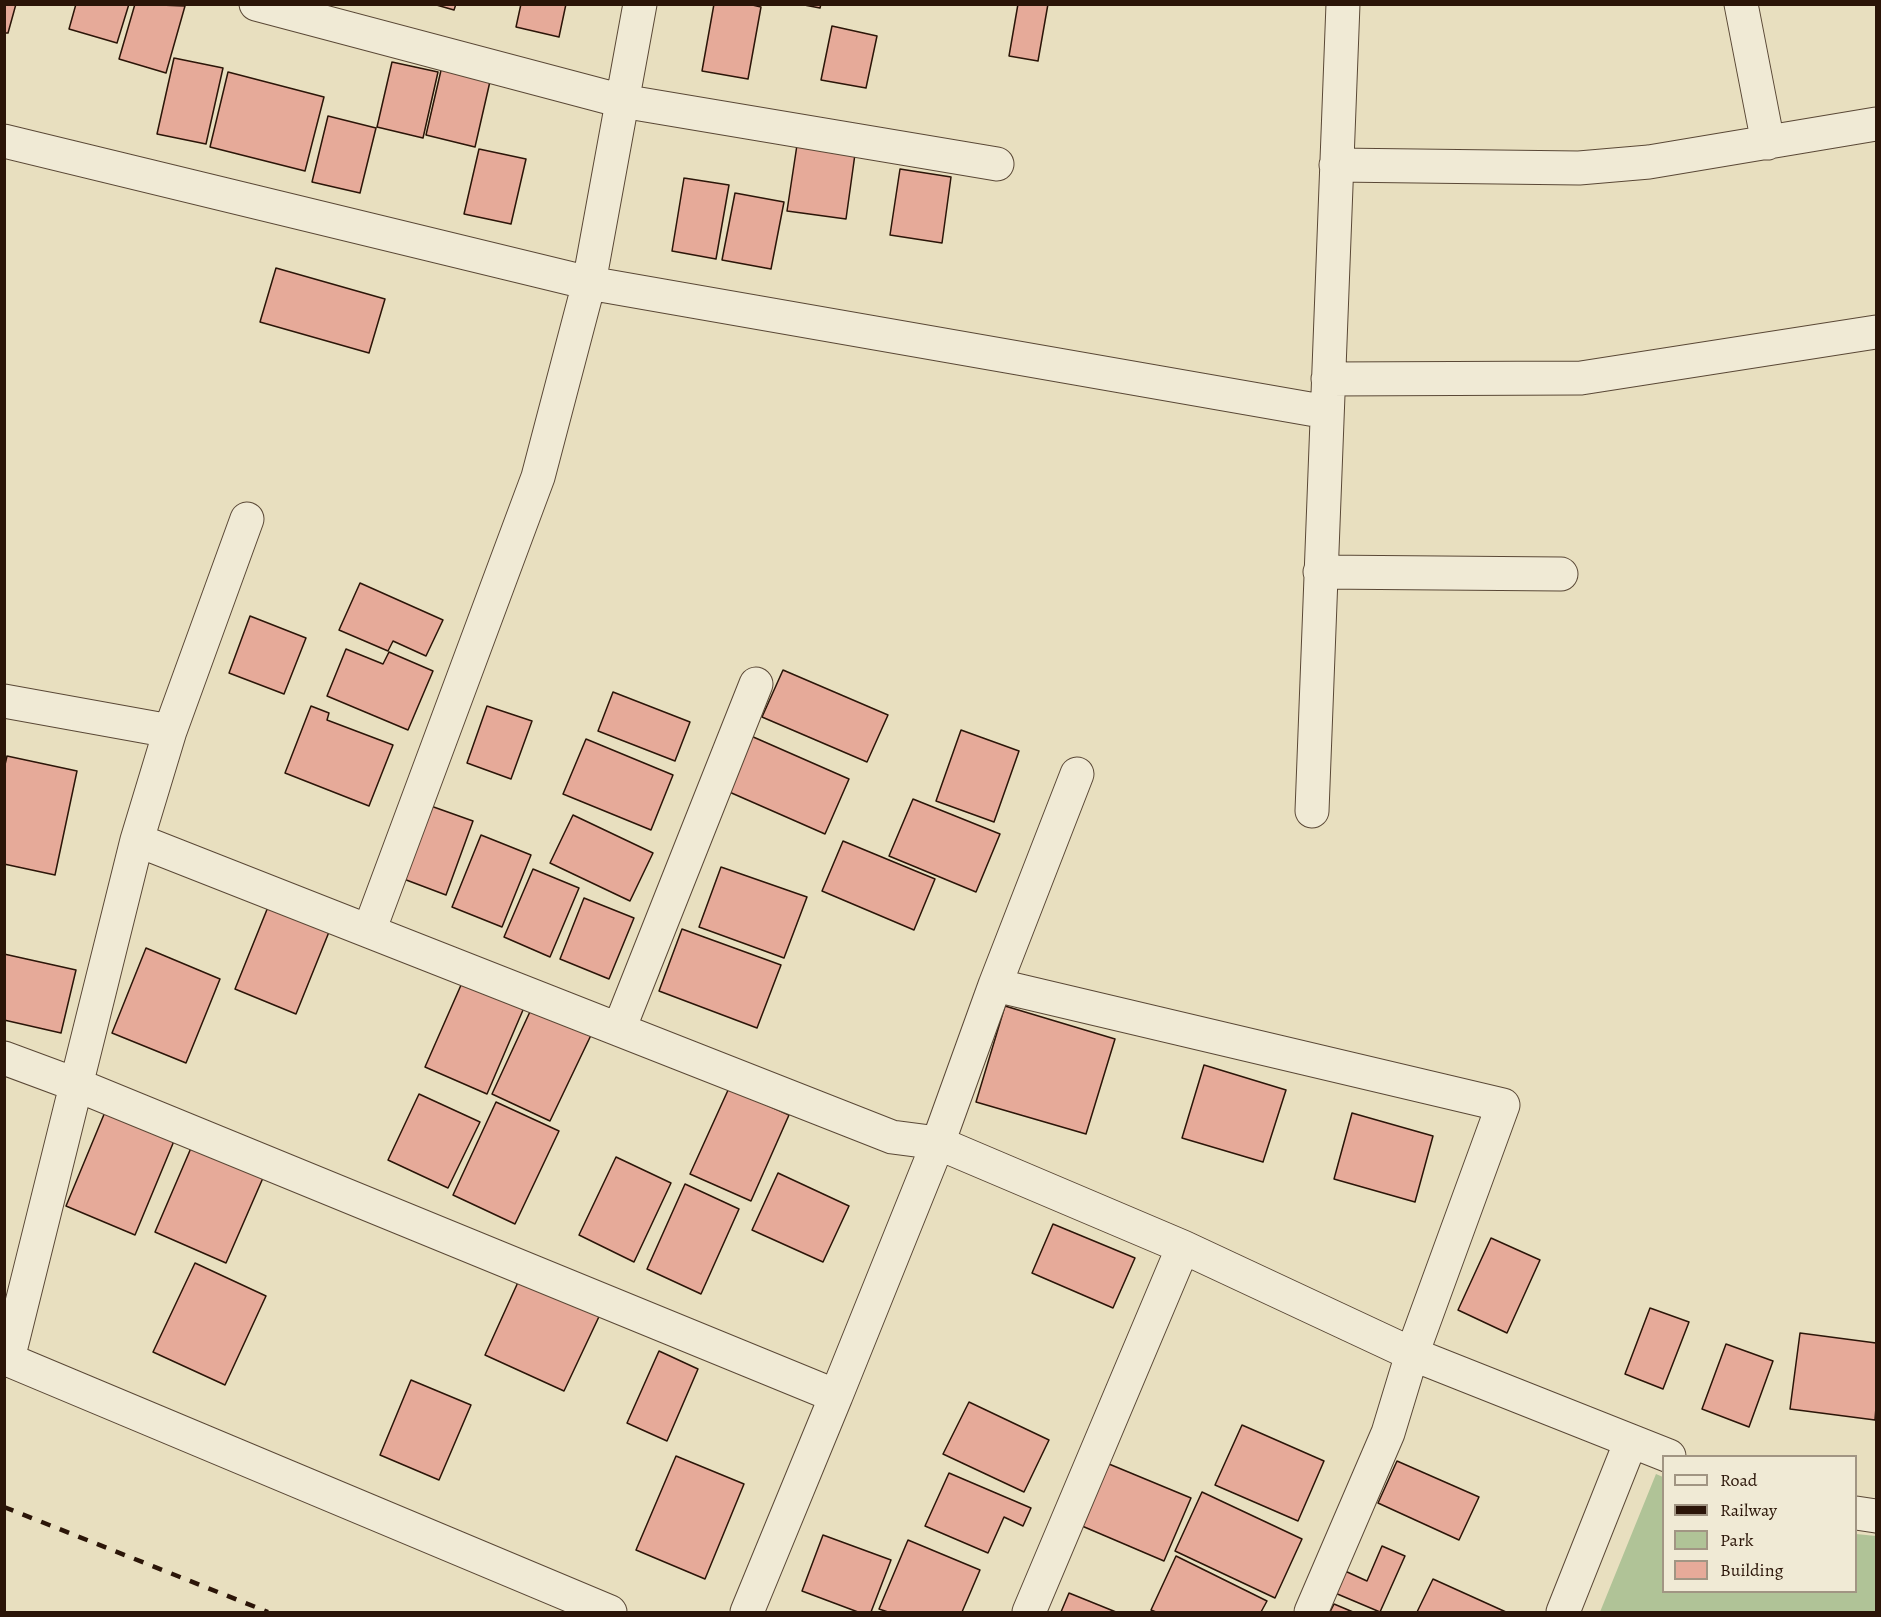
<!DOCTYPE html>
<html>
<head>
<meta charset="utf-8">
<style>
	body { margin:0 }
	#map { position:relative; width:1881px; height:1617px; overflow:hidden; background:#e8dfbf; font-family:Alegreya,serif }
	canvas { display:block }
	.frame { position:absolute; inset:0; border:6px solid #2b1508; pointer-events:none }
	.legend { position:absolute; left:1662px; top:1455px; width:195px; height:138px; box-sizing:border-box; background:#f0ead5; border:2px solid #a19583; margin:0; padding:8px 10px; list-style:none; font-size:18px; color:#2b1508 }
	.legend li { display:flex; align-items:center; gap:12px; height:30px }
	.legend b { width:30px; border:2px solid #a19583 }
</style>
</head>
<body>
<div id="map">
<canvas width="1881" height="1617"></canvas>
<div class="frame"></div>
<ul class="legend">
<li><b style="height:8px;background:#f0ead5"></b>Road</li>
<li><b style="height:8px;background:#2b1508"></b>Railway</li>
<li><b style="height:16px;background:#b0c397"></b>Park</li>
<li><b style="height:16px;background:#e6aa99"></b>Building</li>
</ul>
</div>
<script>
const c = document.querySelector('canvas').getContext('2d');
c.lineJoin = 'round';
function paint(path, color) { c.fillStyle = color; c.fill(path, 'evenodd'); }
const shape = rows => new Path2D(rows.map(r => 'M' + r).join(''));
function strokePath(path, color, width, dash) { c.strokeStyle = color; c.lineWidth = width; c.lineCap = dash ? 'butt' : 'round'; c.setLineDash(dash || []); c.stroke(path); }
paint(shape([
	[1656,1474,1663,1477,1664,1592,1856,1592,1856,1534,1876,1536,1876,1612,1600,1612]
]), '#b0c397');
const building = shape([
	[4,4,16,4,8,33,4,33,4,4],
	[76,4,129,4,117,43,69,29,76,4],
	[135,4,185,6,166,73,119,59,135,4],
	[433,4,456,4,454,10,433,4],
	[521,4,566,4,559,37,516,27,521,4],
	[714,4,748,4,761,7,748,79,702,71,714,4],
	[799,4,821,4,820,8,799,4],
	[1018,4,1048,4,1038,61,1009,56,1018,4],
	[832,26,877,36,866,88,821,80,832,26],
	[174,58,223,68,206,144,157,134,174,58],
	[392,62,438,72,423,138,377,127,392,62],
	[442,66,491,77,475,147,426,135,442,66],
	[228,72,324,97,305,171,210,147,228,72],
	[328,116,376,128,360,193,312,182,328,116],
	[797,145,855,154,846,219,787,211,797,145],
	[479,149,526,159,511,224,464,214,479,149],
	[900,169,951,177,942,243,890,235,900,169],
	[684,178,729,185,716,259,672,251,684,178],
	[735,193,784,202,771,269,722,260,735,193],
	[276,268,385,299,369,353,260,322,276,268],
	[360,583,443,620,426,656,393,641,388,651,339,630,360,583],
	[250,616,306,638,284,694,229,673,250,616],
	[346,649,383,664,389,652,433,671,408,730,327,696,346,649],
	[783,670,888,715,867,762,762,717,783,670],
	[613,692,690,722,675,761,598,731,613,692],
	[311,706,329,713,327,720,393,745,369,806,285,773,311,706],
	[487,706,532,721,511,779,467,763,487,706],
	[961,730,1019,751,994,822,936,801,961,730],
	[751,736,849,779,825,834,727,791,751,736],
	[586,739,673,775,651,830,563,794,586,739],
	[7,756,77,771,55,875,4,864,4,769,7,756],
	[913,799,1000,834,976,892,889,856,913,799],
	[428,805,473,821,446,895,401,878,428,805],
	[573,815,653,853,630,901,550,863,573,815],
	[481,835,531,855,502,927,452,907,481,835],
	[843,841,935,879,914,930,822,891,843,841],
	[721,867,807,897,784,958,699,927,721,867],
	[533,869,579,888,550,957,504,937,533,869],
	[584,898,634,918,609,979,560,959,584,898],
	[270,902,331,927,296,1014,235,989,270,902],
	[682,929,781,965,757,1028,659,991,682,929],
	[146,948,220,979,186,1063,112,1033,146,948],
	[4,954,76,970,61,1033,4,1020,4,954],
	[465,976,526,1003,487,1094,425,1067,465,976],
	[534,1003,593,1031,550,1121,492,1094,534,1003],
	[1005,1006,1115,1039,1086,1134,976,1102,1005,1006],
	[1204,1065,1286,1090,1263,1162,1182,1138,1204,1065],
	[729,1088,789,1115,751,1201,690,1174,729,1088],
	[419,1094,480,1122,448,1188,388,1160,419,1094],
	[496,1102,559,1131,515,1224,453,1195,496,1102],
	[105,1112,174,1141,135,1235,66,1206,105,1112],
	[1352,1113,1433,1136,1415,1202,1334,1179,1352,1113],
	[194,1141,266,1171,226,1263,155,1232,194,1141],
	[616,1157,671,1183,634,1262,579,1235,616,1157],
	[778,1173,849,1206,823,1262,752,1230,778,1173],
	[685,1184,739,1209,701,1294,647,1269,685,1184],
	[1053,1224,1135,1258,1113,1308,1032,1273,1053,1224],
	[1491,1238,1540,1260,1507,1333,1458,1310,1491,1238],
	[195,1263,266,1296,225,1385,153,1352,195,1263],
	[524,1269,604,1306,564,1391,485,1355,524,1269],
	[1650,1308,1689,1322,1663,1389,1625,1374,1650,1308],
	[1800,1333,1876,1343,1876,1407,1875,1420,1790,1409,1800,1333],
	[1726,1344,1773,1361,1749,1427,1702,1409,1726,1344],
	[659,1351,698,1369,667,1441,627,1423,659,1351],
	[411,1380,471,1405,439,1480,380,1455,411,1380],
	[969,1402,1049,1440,1024,1492,943,1454,969,1402],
	[1242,1425,1324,1461,1298,1521,1215,1485,1242,1425],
	[676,1456,744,1484,705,1579,636,1550,676,1456],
	[1397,1461,1479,1497,1459,1540,1378,1503,1397,1461],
	[1109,1464,1191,1498,1164,1561,1082,1526,1109,1464],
	[949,1473,1031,1508,1023,1526,1004,1517,988,1553,925,1526,949,1473],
	[1202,1492,1302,1539,1275,1598,1175,1551,1202,1492],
	[823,1535,891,1560,871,1612,858,1612,802,1591,823,1535],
	[908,1540,980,1570,962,1612,888,1612,879,1609,908,1540],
	[1382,1546,1405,1556,1380,1612,1335,1593,1345,1571,1367,1581,1382,1546],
	[1176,1556,1267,1601,1261,1612,1156,1612,1151,1610,1176,1556],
	[1433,1579,1506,1612,1417,1612,1433,1579],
	[1069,1593,1116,1612,1061,1612,1069,1593],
	[1334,1604,1353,1612,1330,1612,1334,1604]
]);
paint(building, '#e6aa99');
strokePath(building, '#2b1508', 1.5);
const minor = shape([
	[256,4,622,101,997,164],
	[1741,4,1768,143],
	[4,141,589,283,1327,412],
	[1336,165,1579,168,1649,162,1876,124],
	[1328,379,1581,378,1876,332],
	[1320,572,1561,574],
	[4,701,170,731,137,840,8,1359],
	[170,731,247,519],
	[1312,811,1343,4],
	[137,840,892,1137,938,1143,1183,1247,1412,1354,1669,1456],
	[369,931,538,477,589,283,640,4],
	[995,985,1503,1105,1412,1354,1388,1433,1311,1612],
	[619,1029,756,684],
	[4,1058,77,1085,836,1396,747,1612],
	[4,1358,610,1612],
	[836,1396,938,1143,995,985,1077,774],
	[1856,1513,1876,1516],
	[1029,1612,1183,1247],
	[1563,1612,1631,1441]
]);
strokePath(minor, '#5a4836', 35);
strokePath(minor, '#f0ead5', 33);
strokePath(shape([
	[4,1507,268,1612]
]), '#2b1508', 4.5, [10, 10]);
</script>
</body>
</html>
